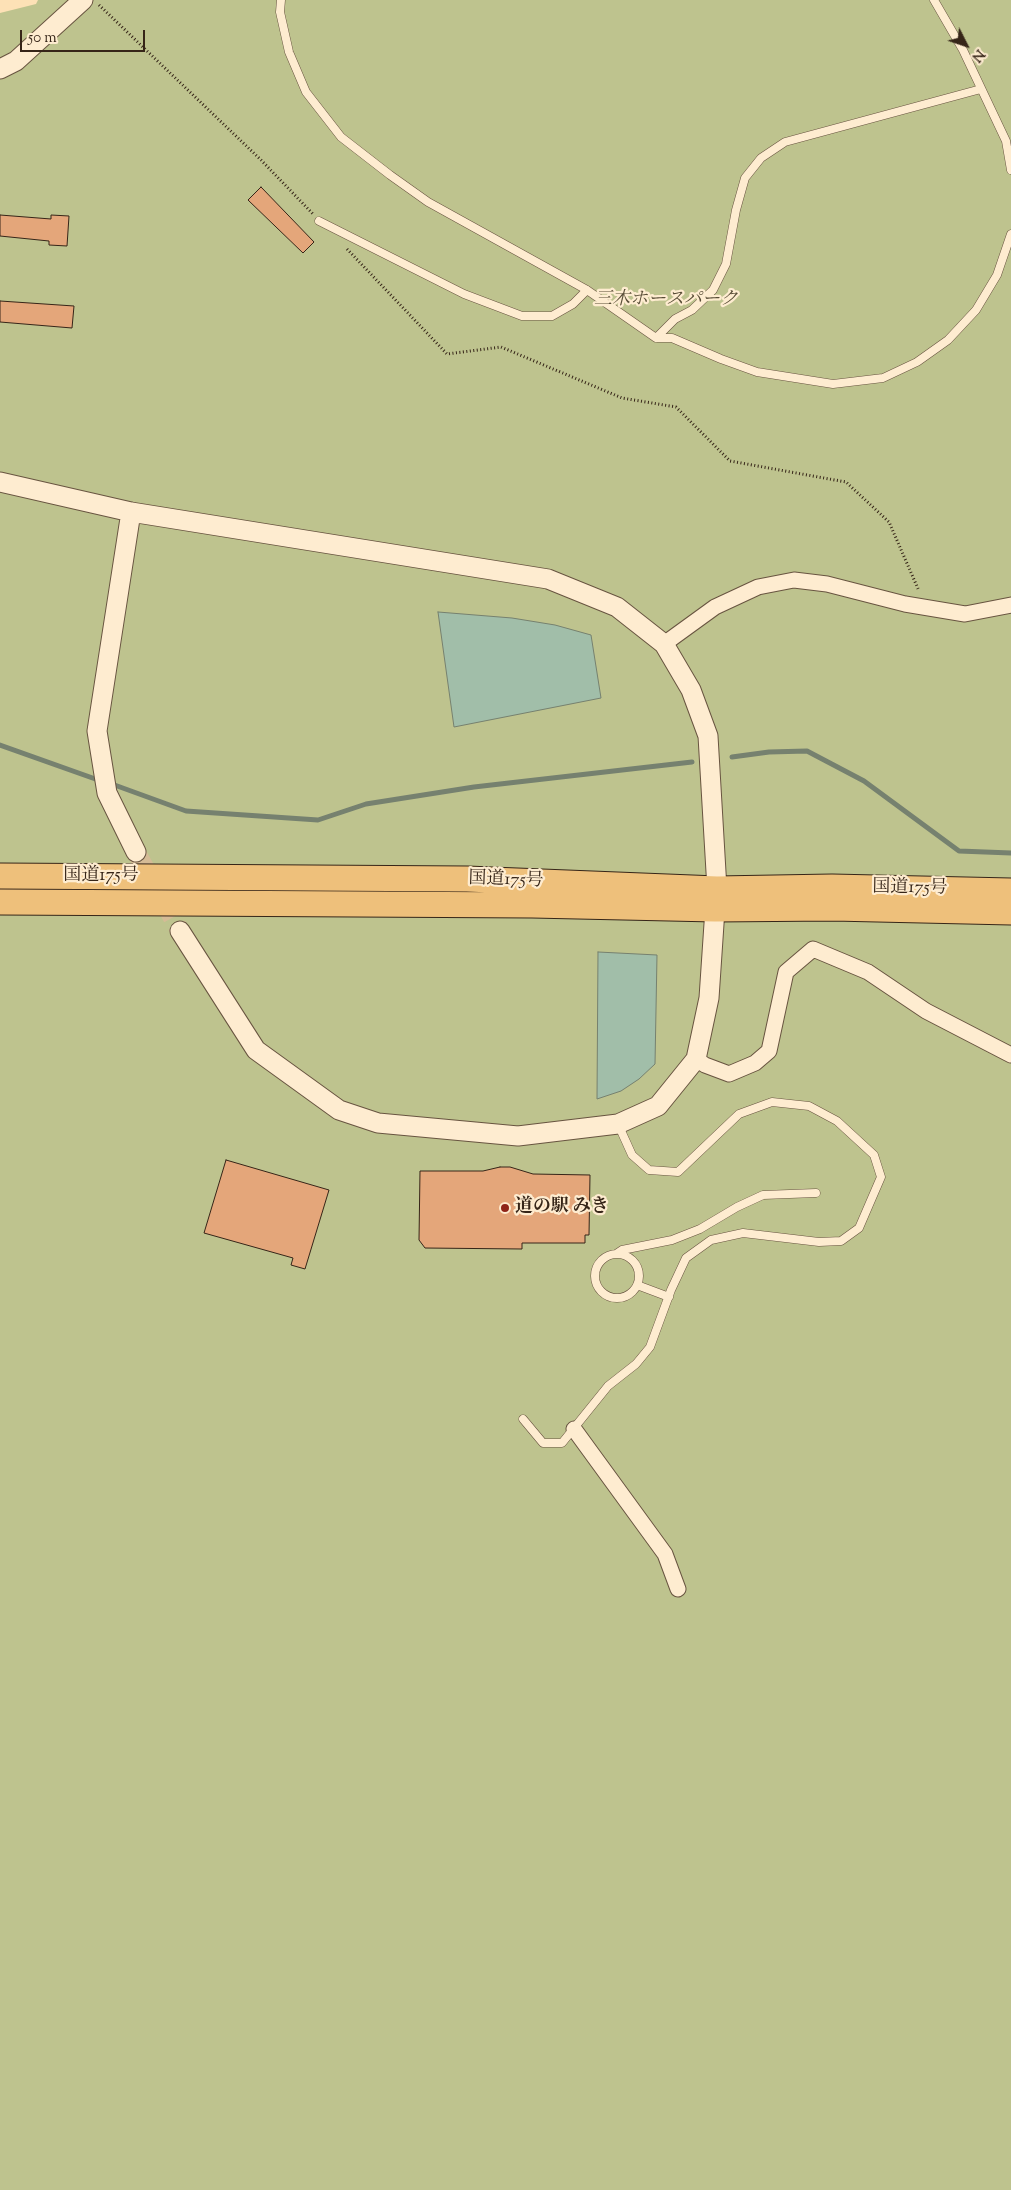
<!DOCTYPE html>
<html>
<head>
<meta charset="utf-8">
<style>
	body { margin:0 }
	#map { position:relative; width:1011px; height:2190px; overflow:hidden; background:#fde1b6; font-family:"Sorts Mill Goudy",serif }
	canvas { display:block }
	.north { position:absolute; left:941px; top:20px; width:50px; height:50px; -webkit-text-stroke:4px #feecd0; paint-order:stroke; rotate:131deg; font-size:14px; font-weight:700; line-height:20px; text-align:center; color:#362518 }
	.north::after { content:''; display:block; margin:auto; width:18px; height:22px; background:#362518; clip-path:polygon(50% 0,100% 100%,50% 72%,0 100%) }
	.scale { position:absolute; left:20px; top:30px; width:125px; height:22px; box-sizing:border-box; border:2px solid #362518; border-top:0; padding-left:6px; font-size:15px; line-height:18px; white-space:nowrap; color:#362518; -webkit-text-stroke:4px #feecd0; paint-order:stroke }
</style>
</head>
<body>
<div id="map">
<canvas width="1011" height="2190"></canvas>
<div class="north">N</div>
<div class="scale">50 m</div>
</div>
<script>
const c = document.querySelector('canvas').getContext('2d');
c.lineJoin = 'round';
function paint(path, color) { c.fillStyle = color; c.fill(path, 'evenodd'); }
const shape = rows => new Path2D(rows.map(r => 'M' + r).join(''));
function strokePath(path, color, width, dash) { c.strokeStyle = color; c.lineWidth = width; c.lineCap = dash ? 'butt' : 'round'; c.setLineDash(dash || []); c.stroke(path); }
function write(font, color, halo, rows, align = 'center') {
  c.font = font + ' "Sorts Mill Goudy","Noto Serif JP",serif'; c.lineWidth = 4.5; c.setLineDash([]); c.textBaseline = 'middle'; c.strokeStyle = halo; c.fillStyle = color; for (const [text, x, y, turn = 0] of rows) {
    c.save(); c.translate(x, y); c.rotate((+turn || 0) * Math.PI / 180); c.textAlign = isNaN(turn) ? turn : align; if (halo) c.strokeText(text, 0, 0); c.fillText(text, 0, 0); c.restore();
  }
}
paint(shape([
	[38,0,1011,0,1011,2190,0,2190,0,13,36,4]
]), '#bec38e');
const water = shape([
	[438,612,512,618,555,625,591,635,601,698,454,727,438,612],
	[598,952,657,955,655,1064,639,1079,621,1091,597,1099,598,952]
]);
paint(water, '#a1bea9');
strokePath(water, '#76816f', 1);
strokePath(shape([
	[0,745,101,781],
	[732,757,769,752,807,751,864,781,959,851,1011,853],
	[109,783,186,811,318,820,366,804,474,787,692,762]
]), '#76816f', 5);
const building = shape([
	[261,187,314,242,303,253,248,200,261,187],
	[0,215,51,219,51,215,69,216,67,246,49,245,49,241,0,236,0,215],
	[0,301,74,306,72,328,0,322,0,301],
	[226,1160,329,1190,305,1269,291,1265,293,1258,204,1233,226,1160],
	[500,1167,510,1167,533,1174,590,1175,589,1235,585,1235,585,1243,522,1243,522,1249,425,1248,419,1240,420,1171,483,1171,500,1167]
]);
paint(building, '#e4a67a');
strokePath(building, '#362518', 1);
strokePath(shape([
	[136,852,180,931]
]), '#d5bb96', 19, [19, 9]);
const service = shape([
	[281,0,280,12,289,52,306,92,341,137,390,175,428,202,587,290,656,338,672,338,721,359,757,372,833,384,883,378,917,362,948,340,976,310,997,275,1011,234],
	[934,0,963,50,1006,141,1011,170],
	[319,221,464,294,522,316,552,316,573,304,587,290],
	[656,338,675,319,692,310,713,290,726,264,736,210,745,178,761,158,785,142,981,89],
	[616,1254,622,1250,672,1240,700,1229,737,1207,763,1195,816,1193],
	'595 1276a22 22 0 1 1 44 0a22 22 0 1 1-44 0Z',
	[637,1285,669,1297],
	[523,1419,543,1443,562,1443,608,1386,636,1364,650,1347,671,1290,686,1258,711,1240,743,1233,819,1242,841,1241,859,1228,881,1177,874,1155,837,1121,809,1106,772,1102,739,1114,678,1172,649,1170,632,1155,618,1124]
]);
const minor = shape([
	[664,644,715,607,758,587,794,580,827,584,905,604,965,614,1011,605],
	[696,1059,705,1065,729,1074,755,1063,769,1051,786,972,813,949,868,972,926,1011,1011,1055],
	[574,1429,665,1554,678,1589]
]);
const tertiary = shape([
	[0,69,16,61,83,0],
	[0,482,131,512,548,579,617,607,664,644,691,690,708,736,717,889],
	[131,512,97,731,107,793,136,852],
	[180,931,256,1050,339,1110,378,1123,518,1136,618,1124,658,1106,696,1059,709,998,715,909]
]);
const trunk = shape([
	[0,876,467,879,717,889,832,887,1011,891],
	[0,902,532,905,715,909,833,908,1011,912]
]);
strokePath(service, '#685440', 9);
strokePath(minor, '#685440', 17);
strokePath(tertiary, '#685440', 21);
strokePath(trunk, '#362518', 27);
strokePath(shape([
	[99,5,261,160,313,214],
	[347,249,447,354,501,347,622,398,676,407,730,461,846,482,889,522,919,591]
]), '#362518', 3, [1, 2.5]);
strokePath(service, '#feecd0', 8);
strokePath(minor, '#feecd0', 15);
strokePath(tertiary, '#feecd0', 19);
strokePath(trunk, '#eec07b', 25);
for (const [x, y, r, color] of [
	[505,1208,5,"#8f2418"]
]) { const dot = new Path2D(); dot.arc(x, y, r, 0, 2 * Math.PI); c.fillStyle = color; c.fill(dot); strokePath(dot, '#feecd0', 2); }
write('italic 18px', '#584c36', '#feecd0', [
	["三木ホースパーク",666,301]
]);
write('18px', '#362518', '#feecd0', [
	["国道175号",101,877],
	["国道175号",506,881,2],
	["国道175号",910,889,1]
]);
write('bold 18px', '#362518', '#feecd0', [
	["道の駅 みき",515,1208]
], 'left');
</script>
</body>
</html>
